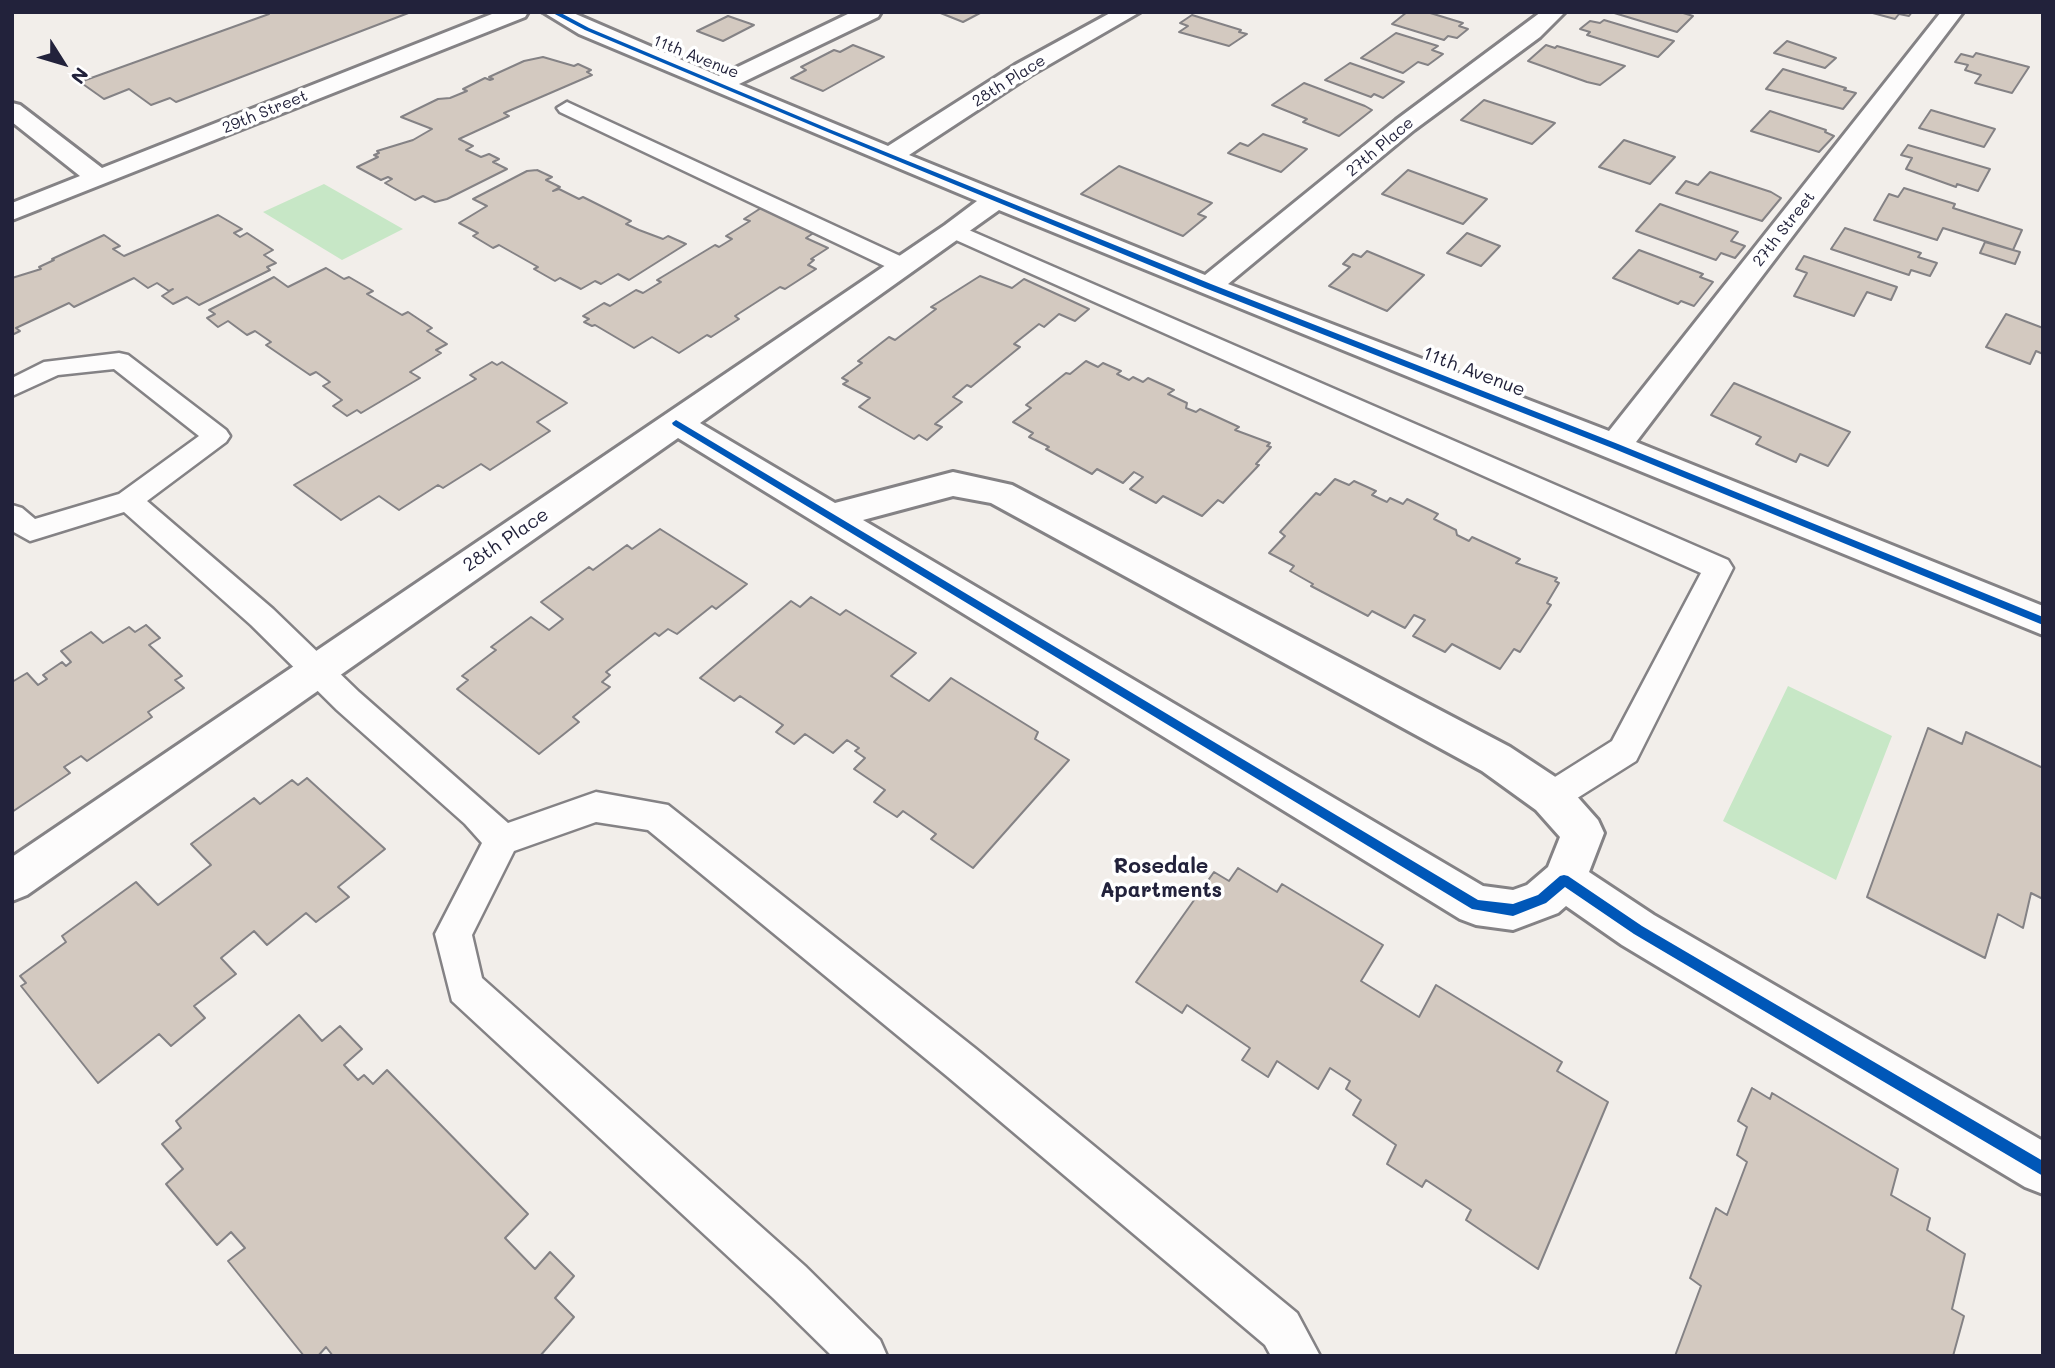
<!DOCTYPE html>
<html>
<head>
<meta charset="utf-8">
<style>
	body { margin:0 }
	#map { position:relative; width:2055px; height:1368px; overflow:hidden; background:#f2eeea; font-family:Mali,sans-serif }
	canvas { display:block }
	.frame { position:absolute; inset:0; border:14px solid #22223b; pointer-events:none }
	.north { position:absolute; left:28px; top:28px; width:70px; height:70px; -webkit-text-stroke:5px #fff; paint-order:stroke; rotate:127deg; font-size:19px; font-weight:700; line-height:28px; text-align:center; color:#22223b }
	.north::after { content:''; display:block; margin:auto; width:24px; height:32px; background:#22223b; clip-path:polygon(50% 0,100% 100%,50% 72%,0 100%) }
</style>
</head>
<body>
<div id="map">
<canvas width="2055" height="1368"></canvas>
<div class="frame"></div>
<div class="north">N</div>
</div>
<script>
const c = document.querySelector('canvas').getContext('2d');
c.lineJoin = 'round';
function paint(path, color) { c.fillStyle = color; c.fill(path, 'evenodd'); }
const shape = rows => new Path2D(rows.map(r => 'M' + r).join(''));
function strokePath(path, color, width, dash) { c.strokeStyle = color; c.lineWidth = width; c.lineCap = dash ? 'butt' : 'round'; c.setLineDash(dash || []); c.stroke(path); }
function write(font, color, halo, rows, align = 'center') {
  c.font = font + ' Mali,sans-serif'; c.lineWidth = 7; c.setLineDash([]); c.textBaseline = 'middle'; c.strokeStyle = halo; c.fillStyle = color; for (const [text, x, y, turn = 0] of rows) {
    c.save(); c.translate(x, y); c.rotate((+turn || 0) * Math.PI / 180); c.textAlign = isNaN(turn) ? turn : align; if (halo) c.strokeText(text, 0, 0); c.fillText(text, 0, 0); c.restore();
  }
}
paint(shape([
	[324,184,403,229,342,260,263,212],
	[1788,686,1892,736,1836,880,1723,821]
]), '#c7e7c6');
const building = shape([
	[266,12,411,12,176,102,170,98,151,105,129,89,104,99,80,82,269,14,266,12],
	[938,12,982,12,963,22,938,12],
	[1407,12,1427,12,1463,23,1459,26,1468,29,1457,38,1448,36,1444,40,1392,24,1407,12],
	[1611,12,1680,12,1693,16,1677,32,1611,12],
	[1869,12,1912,12,1909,16,1899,14,1895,19,1869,12],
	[1192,15,1241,30,1239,32,1247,34,1229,46,1179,32,1188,26,1180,23,1192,15],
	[728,16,754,25,723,41,697,31,728,16],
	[1604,20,1674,41,1658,57,1587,35,1590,32,1580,29,1590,21,1600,23,1604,20],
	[1396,33,1438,46,1432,50,1443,54,1428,65,1418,62,1403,73,1361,58,1396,33],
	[1787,41,1825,54,1836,58,1825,68,1774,53,1787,41],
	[853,45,884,57,823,91,791,78,806,70,801,67,834,50,840,52,853,45],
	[1546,45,1555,48,1557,46,1625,66,1600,85,1587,82,1528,61,1546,45],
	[1976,53,2029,67,2012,93,1975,83,1981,75,1965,70,1968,65,1955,62,1961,54,1973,57,1976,53],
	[543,57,574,66,578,64,591,70,587,72,592,75,504,113,509,116,459,139,473,146,466,150,481,157,489,154,499,159,493,162,507,169,447,199,435,202,423,196,415,200,385,183,392,179,388,177,381,180,357,167,378,157,374,155,379,153,377,151,413,140,432,129,401,117,438,99,450,98,467,91,463,89,485,78,490,80,493,79,489,77,524,61,543,57],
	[1350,63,1404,82,1383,98,1374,94,1371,97,1325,80,1350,63],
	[1783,69,1846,88,1844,90,1856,93,1843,109,1766,89,1783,69],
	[1304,83,1365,106,1372,110,1339,136,1303,122,1307,119,1272,105,1304,83],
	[1484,100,1555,123,1532,144,1461,120,1484,100],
	[1931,110,1995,129,1984,147,1919,128,1931,110],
	[1770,111,1826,130,1825,132,1834,136,1819,152,1751,131,1770,111],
	[1263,134,1307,149,1281,172,1228,153,1240,143,1248,146,1263,134],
	[1624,140,1675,157,1650,184,1599,167,1624,140],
	[1908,145,1990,169,1978,191,1957,184,1956,187,1906,169,1912,158,1901,155,1908,145],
	[1119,166,1212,203,1198,214,1206,217,1183,236,1081,194,1119,166],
	[537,170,552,177,546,180,560,187,553,191,559,189,579,199,583,197,631,221,626,224,639,230,663,239,668,236,686,244,629,280,618,274,601,284,595,281,581,289,560,278,555,281,534,269,538,267,499,245,493,248,473,236,478,233,459,223,487,206,473,199,527,171,537,170],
	[1408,170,1487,199,1463,224,1382,194,1408,170],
	[1710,172,1771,192,1781,198,1762,221,1676,193,1686,181,1698,185,1710,172],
	[1904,188,1955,204,1953,208,2022,230,2013,250,1943,228,1937,240,1874,220,1889,194,1898,197,1904,188],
	[1660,204,1738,232,1731,241,1745,246,1735,258,1721,253,1716,260,1636,231,1660,204],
	[761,208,815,232,806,238,828,248,811,259,814,260,808,265,816,269,785,289,780,287,735,316,739,319,711,337,707,335,679,353,652,337,634,348,595,325,592,326,584,322,589,319,583,316,604,303,610,306,636,290,643,293,661,282,657,280,715,245,719,247,732,239,726,236,750,221,744,219,761,208],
	[218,215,242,229,234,233,240,237,247,233,273,250,264,255,276,263,267,267,270,270,199,305,187,297,173,304,162,296,173,289,169,291,157,283,148,288,134,278,74,307,69,303,16,328,20,331,12,335,12,278,41,269,39,267,54,260,52,259,104,235,120,246,113,249,124,256,218,215],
	[1845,228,1921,253,1918,257,1937,263,1930,276,1911,270,1909,275,1831,249,1845,228],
	[1467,233,1500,246,1481,266,1447,253,1467,233],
	[1985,242,2020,252,2015,264,1980,253,1985,242],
	[1639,250,1703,274,1700,277,1713,282,1694,306,1681,301,1678,304,1613,278,1639,250],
	[1367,251,1424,275,1387,311,1329,286,1350,267,1343,264,1353,254,1361,257,1367,251],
	[1804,256,1897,287,1891,300,1867,292,1854,316,1794,296,1807,273,1796,269,1804,256],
	[326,268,344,279,349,277,373,291,367,294,402,315,408,312,432,328,427,331,447,344,436,350,441,353,410,372,420,378,361,413,357,410,347,416,333,406,342,400,323,386,330,382,316,372,310,375,266,345,271,342,255,331,247,335,228,321,218,327,207,318,215,314,209,310,274,277,288,287,326,268],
	[980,276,1012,288,1024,279,1089,309,1075,321,1059,314,1044,327,1039,324,1014,344,1020,347,971,387,967,385,953,397,962,402,935,424,942,427,927,440,919,435,914,439,859,407,870,398,843,384,848,381,842,378,862,363,858,361,889,337,895,340,936,309,931,307,980,276],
	[2006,314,2043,328,2043,354,2036,351,2030,364,1986,347,2006,314],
	[1086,361,1098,367,1103,363,1121,371,1117,374,1129,380,1133,377,1143,382,1148,378,1174,390,1168,394,1187,403,1186,408,1196,412,1200,409,1239,427,1235,430,1270,443,1267,446,1271,447,1256,464,1259,465,1223,503,1218,500,1202,516,1163,496,1156,503,1130,489,1143,477,1134,472,1123,483,1097,469,1092,474,1046,449,1049,447,1029,437,1033,433,1013,422,1031,408,1026,405,1066,373,1070,374,1086,361],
	[492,362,497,365,502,362,567,403,537,422,550,431,490,470,481,464,443,488,438,485,399,510,379,496,341,520,294,485,476,379,470,375,492,362],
	[1734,383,1850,432,1828,466,1800,454,1796,462,1756,444,1761,437,1711,415,1734,383],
	[1335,479,1349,485,1354,481,1376,491,1372,495,1387,502,1390,498,1403,504,1407,499,1438,514,1434,519,1456,530,1457,535,1469,541,1472,537,1520,559,1516,563,1557,578,1555,581,1559,583,1547,603,1551,605,1520,652,1514,649,1500,669,1452,644,1445,652,1413,636,1425,620,1414,615,1405,628,1372,611,1368,616,1311,586,1313,584,1290,571,1294,566,1269,553,1285,536,1280,532,1316,493,1320,495,1335,479],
	[660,529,747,584,716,609,712,606,677,634,668,629,659,636,655,633,606,672,610,675,602,682,610,687,573,717,579,722,539,754,457,689,468,680,462,676,496,650,491,647,531,617,549,630,563,619,541,602,589,567,593,570,627,545,632,549,660,529],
	[811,597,840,615,846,610,916,653,891,676,929,701,951,678,1038,732,1035,739,1069,760,973,868,931,839,936,834,903,811,897,817,874,802,885,790,854,769,865,758,855,751,859,748,847,740,833,753,805,734,794,744,776,732,783,725,740,696,734,701,700,678,791,601,800,607,811,597],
	[146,625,160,638,149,645,182,676,175,680,184,688,148,712,152,717,87,761,81,756,64,767,70,773,12,812,12,682,27,673,38,685,47,679,43,675,62,662,66,666,71,662,61,651,91,632,103,643,129,627,135,632,146,625],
	[1928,728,1962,744,1966,732,2043,768,2043,899,2031,893,2023,928,1998,914,1985,958,1867,897,1928,728],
	[307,778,385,849,338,887,349,897,316,922,306,913,267,945,254,931,221,958,236,974,194,1006,205,1018,171,1046,159,1034,98,1083,21,986,26,983,20,976,66,942,62,936,136,882,158,905,211,865,191,844,254,798,260,804,292,780,298,785,307,778],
	[1238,868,1277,892,1282,884,1383,945,1361,981,1419,1017,1436,985,1562,1062,1557,1071,1608,1102,1538,1269,1466,1220,1471,1210,1426,1180,1422,1187,1387,1164,1396,1145,1353,1115,1361,1100,1346,1089,1350,1081,1330,1068,1318,1089,1277,1061,1268,1077,1242,1060,1250,1048,1187,1005,1182,1013,1136,982,1214,872,1229,881,1238,868],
	[299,1015,322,1041,340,1026,362,1049,344,1065,358,1080,364,1075,373,1084,387,1070,528,1214,505,1238,535,1269,550,1252,574,1276,555,1298,574,1317,540,1356,333,1356,326,1347,318,1356,304,1356,228,1261,245,1248,231,1232,217,1245,166,1184,183,1169,162,1144,181,1128,176,1121,299,1015],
	[1752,1088,1770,1099,1772,1093,1898,1169,1891,1195,1930,1218,1927,1230,1965,1254,1952,1309,1964,1316,1953,1356,1675,1356,1701,1286,1690,1278,1716,1208,1727,1215,1747,1162,1737,1155,1747,1127,1738,1121,1752,1088]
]);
paint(building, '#d3c9c0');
strokePath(building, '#848285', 2);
const lane = shape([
	[567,102,911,261,914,266,903,273,895,271,560,112,557,108,567,102],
	[955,224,1728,560,1733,568,1636,761,1563,807,1551,812,1539,807,1534,797,1539,787,1612,741,1701,573,947,236,944,231,947,226,955,224],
	[119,353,128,355,226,430,230,436,226,442,147,501,273,609,359,692,508,823,596,792,668,805,976,1049,1297,1313,1320,1356,1271,1356,1265,1345,948,1077,648,830,596,822,514,851,472,935,482,978,805,1266,880,1340,887,1356,832,1356,773,1298,452,1001,435,934,482,843,465,824,337,710,251,625,124,512,30,541,12,531,12,505,22,508,35,519,119,494,199,436,114,369,58,375,12,396,12,378,44,362,119,353]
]);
const street = shape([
	[497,12,528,12,525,17,12,220,12,203,80,176,12,122,12,103,20,105,102,168,497,12],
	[543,12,571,12,719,76,852,12,881,12,878,17,739,84,888,146,1015,65,1112,12,1140,12,1031,75,909,155,1205,275,1396,120,1541,12,1565,12,1540,37,1414,130,1228,284,1609,431,1941,12,1963,12,1636,442,2043,606,2043,635,999,210,700,423,835,503,953,472,1012,485,1510,747,1566,784,1598,820,1604,833,1589,872,1654,915,2043,1141,2043,1194,2025,1187,1622,945,1566,906,1558,913,1513,930,1476,925,1460,919,678,438,27,895,12,901,12,857,945,225,977,201,579,34,543,12],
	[953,496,991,503,1482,771,1536,810,1560,837,1548,867,1527,885,1513,890,1483,886,863,520,953,496]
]);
strokePath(lane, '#848285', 5);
strokePath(street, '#848285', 6);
paint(lane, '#fdfcfc');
paint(street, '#fdfcfc');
paint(shape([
	[551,12,559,12,589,28,829,129,1211,284,1618,444,2043,617,2043,625,1612,448,1205,288,825,131,585,30,551,12],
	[676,420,1478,900,1513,904,1538,895,1560,876,1564,875,1568,876,1642,926,2043,1161,2043,1176,1634,934,1565,887,1546,903,1513,916,1472,909,673,425,672,423,676,420]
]), '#0057b8');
write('16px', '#22223b', '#fff', [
	["11th Avenue",696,57,22],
	["28th Place",1009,81,-32],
	["29th Street",265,112,-22],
	["27th Place",1380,147,-40],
	["27th Street",1784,229,-52]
]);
write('19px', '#22223b', '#fff', [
	["11th Avenue",1474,372,21],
	["28th Place",506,540,-34]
]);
write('bold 21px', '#22223b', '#fff', [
	["Rosedale",1161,867],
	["Apartments",1161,891]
]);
</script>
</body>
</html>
